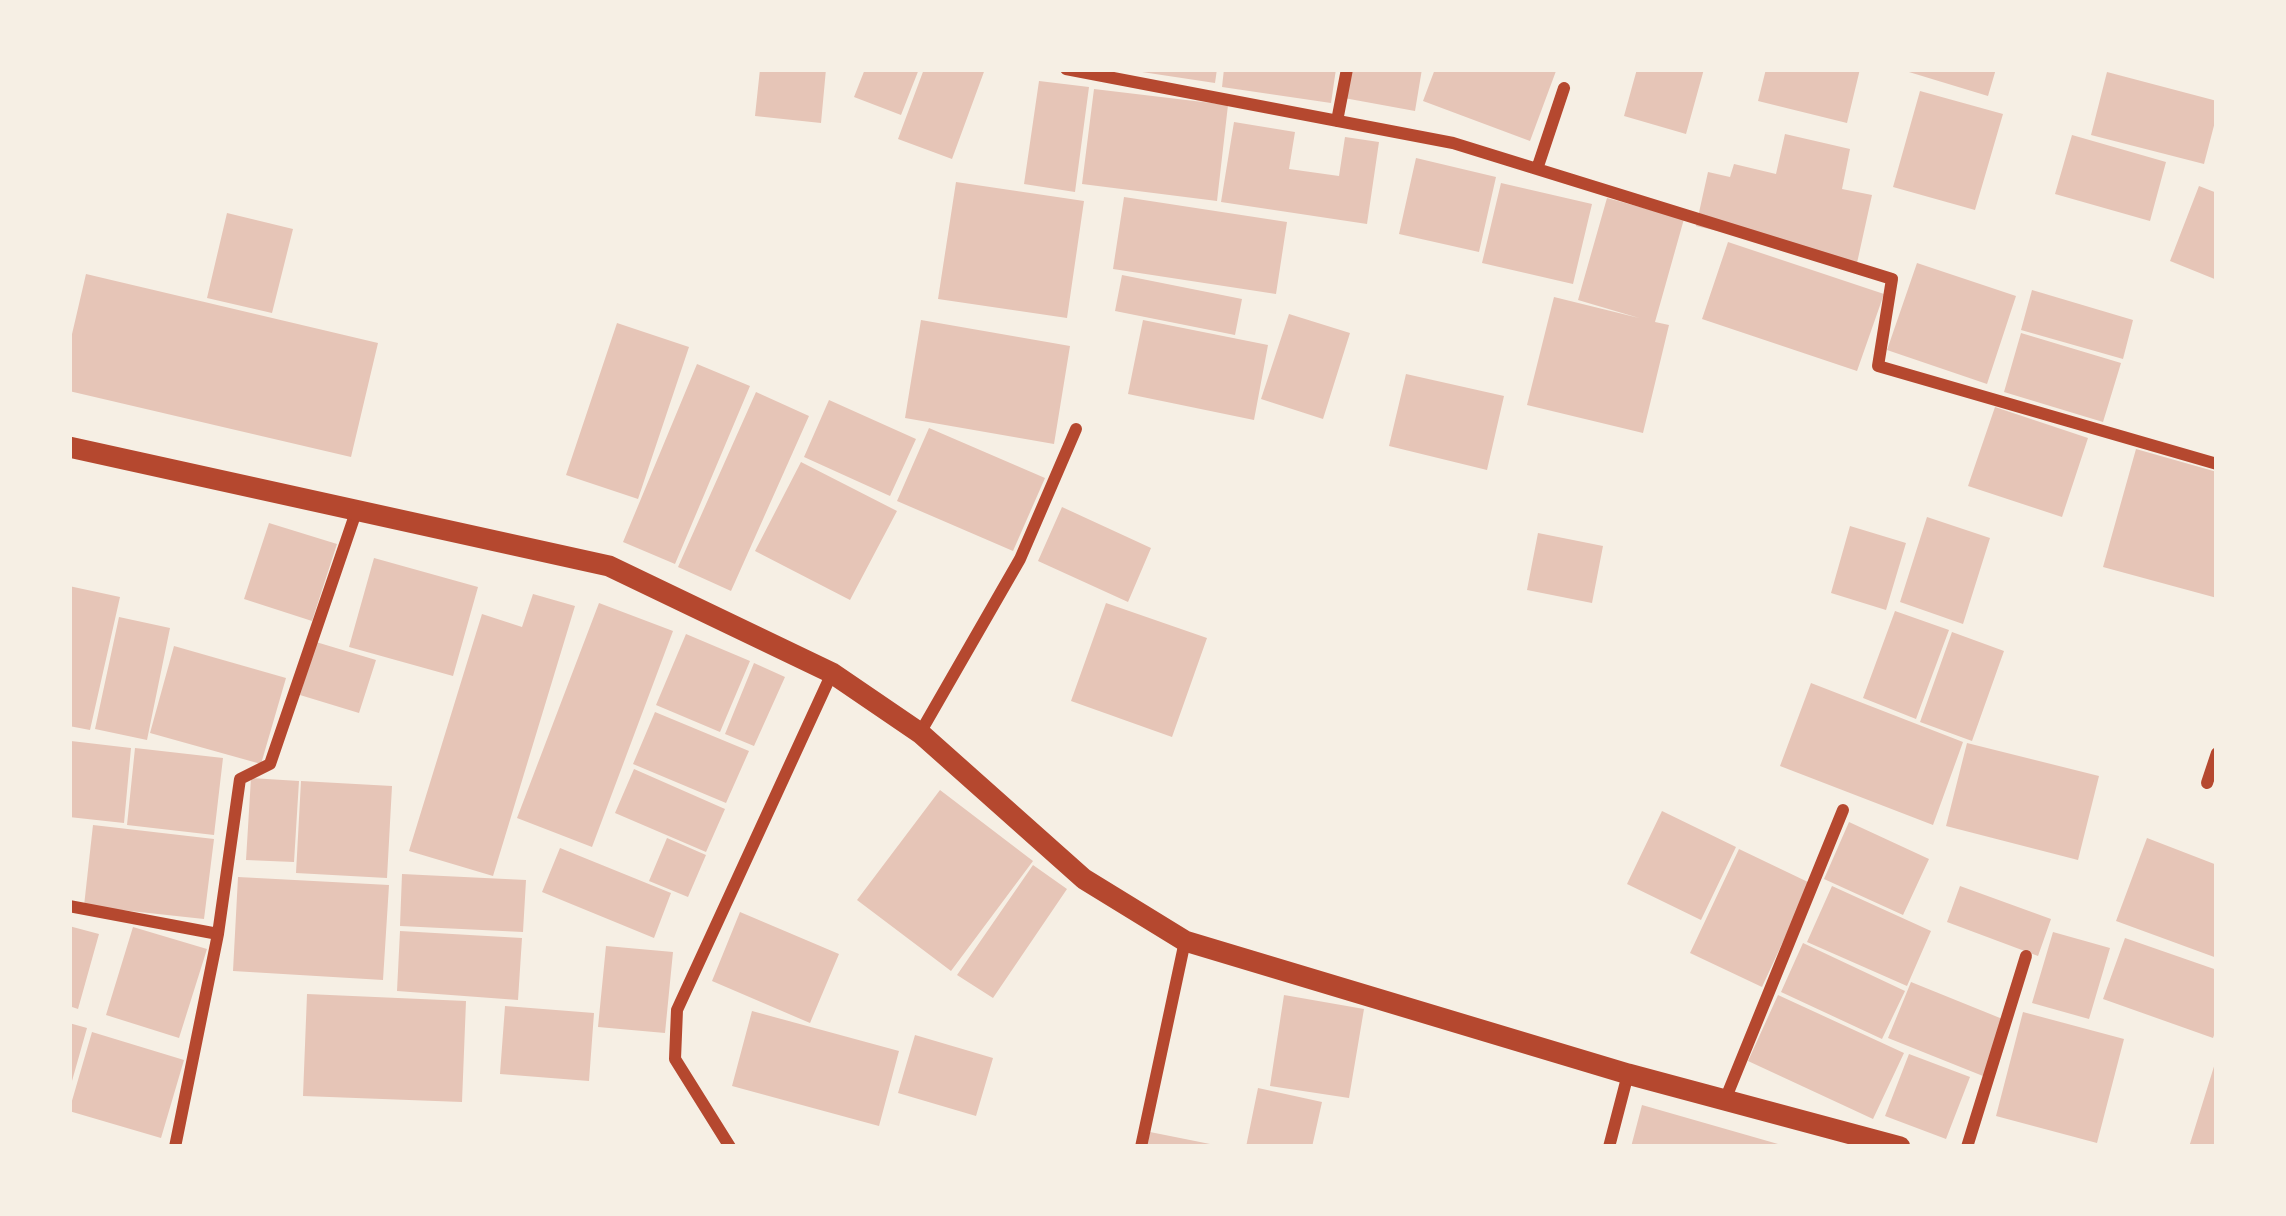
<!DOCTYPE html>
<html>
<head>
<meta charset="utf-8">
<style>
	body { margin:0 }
	#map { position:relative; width:2286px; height:1216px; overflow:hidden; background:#f6efe4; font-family:"DM Sans",sans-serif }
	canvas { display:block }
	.frame { position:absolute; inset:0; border:72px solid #f6efe4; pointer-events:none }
</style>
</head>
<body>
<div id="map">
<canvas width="2286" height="1216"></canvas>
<div class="frame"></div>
</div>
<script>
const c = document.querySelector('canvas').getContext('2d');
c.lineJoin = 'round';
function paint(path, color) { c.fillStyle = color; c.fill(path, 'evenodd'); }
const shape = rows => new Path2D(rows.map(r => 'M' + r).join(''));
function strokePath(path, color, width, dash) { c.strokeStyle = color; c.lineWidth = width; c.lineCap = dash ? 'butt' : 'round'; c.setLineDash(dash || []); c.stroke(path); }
paint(shape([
	[760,69,826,69,821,123,755,116],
	[865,69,919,69,901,115,854,97],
	[924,69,985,69,952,159,898,139],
	[1142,69,1217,69,1215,83,1142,72],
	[1224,69,1336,69,1331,103,1222,87],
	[1349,69,1422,69,1415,111,1344,98],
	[1435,69,1550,69,1556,71,1530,141,1423,101],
	[1637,69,1704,69,1686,134,1624,116],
	[1766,69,1860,69,1847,123,1758,101],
	[1899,69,1996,69,1988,96],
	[2107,72,2217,101,2217,114,2204,164,2091,135],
	[1039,81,1089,87,1075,192,1024,184],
	[1094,89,1228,105,1217,201,1082,184],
	[1920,91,2003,114,1975,210,1893,187],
	[1234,122,1295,132,1289,169,1339,176,1345,137,1379,142,1367,224,1221,202],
	[1785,134,1850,149,1842,189,1872,195,1857,263,1696,226,1708,172,1730,177,1734,164,1776,174],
	[2072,135,2166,162,2150,221,2055,194],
	[1416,158,1496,177,1479,252,1399,234],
	[956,182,1084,201,1067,318,938,299],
	[1501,183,1592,204,1573,284,1482,263],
	[2199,186,2217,193,2217,280,2170,261],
	[1124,197,1287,222,1276,294,1113,269],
	[1607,198,1684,219,1655,322,1669,325,1643,433,1527,405,1554,297,1639,318,1578,300],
	[227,213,293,229,272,313,207,298],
	[1728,242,1884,294,1857,371,1702,319],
	[1917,263,2016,296,1987,384,1887,350],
	[86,274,378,343,351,457,69,391,69,347],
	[1122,275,1242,299,1235,335,1115,311],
	[2032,290,2133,320,2123,359,2021,330],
	[1289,314,1350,333,1323,419,1261,399],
	[921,320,1070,346,1054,444,905,418],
	[1143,320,1268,345,1254,420,1128,394],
	[617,323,689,347,638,499,566,475],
	[2021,333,2121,363,2103,422,2004,392],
	[697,364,750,386,675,564,623,542],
	[1406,374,1504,396,1487,470,1389,446],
	[756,392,809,416,731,591,678,567],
	[829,400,916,439,890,496,804,457],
	[1995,407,2088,438,2062,517,1968,486],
	[929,428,1045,478,1013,551,897,501],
	[2136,449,2217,472,2217,598,2103,567],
	[801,462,897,511,850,600,755,551],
	[1062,507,1151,548,1128,602,1038,561],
	[1927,517,1990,538,1963,624,1900,602],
	[269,523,337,544,312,621,244,599],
	[1850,526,1906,543,1886,610,1831,593],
	[1538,533,1603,546,1592,603,1527,590],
	[374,558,478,587,453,676,349,647],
	[69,586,120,597,90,730,69,726],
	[533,594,575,606,493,876,409,851,482,614,522,627],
	[599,603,673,631,592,847,517,818],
	[1106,603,1207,638,1172,737,1071,701],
	[1895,611,1949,630,1916,719,1863,698],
	[119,617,170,628,147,740,95,729],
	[1952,632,2004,651,1972,741,1920,722],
	[686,634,750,661,720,732,656,705],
	[316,642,376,660,359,713,300,695],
	[174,646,286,678,261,764,150,733],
	[754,663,785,677,754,746,725,734],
	[1811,683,1963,742,1933,825,1780,766],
	[655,712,749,751,726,803,633,764],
	[71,741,131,748,124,823,69,817],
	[1967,743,2099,776,2078,860,1946,826],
	[135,748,223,758,214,835,127,825],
	[634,769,725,809,706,852,615,813],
	[251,778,299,781,294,862,246,860],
	[301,781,392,786,387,878,296,873],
	[940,790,1033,861,951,971,857,900],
	[1662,811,1736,847,1701,920,1627,884],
	[1849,822,1929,859,1903,915,1824,879],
	[93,825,214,839,204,919,84,906],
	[667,838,706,855,688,897,649,881],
	[2147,838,2217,865,2217,958,2116,921],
	[560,848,671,893,654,938,542,892],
	[1739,849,1810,883,1762,987,1690,953],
	[1033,865,1067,889,993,998,957,975],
	[402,874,526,880,523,932,400,926],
	[238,877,389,885,383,980,233,971],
	[1832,886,1931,931,1907,986,1807,942],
	[1960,886,2051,919,2038,956,1947,922],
	[740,912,839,954,810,1023,712,981],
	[69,926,99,934,78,1009,69,1006],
	[133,927,207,949,179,1038,106,1015],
	[400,931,522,938,518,1000,397,991],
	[2053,932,2110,948,2089,1019,2032,1003],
	[2125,938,2217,970,2217,1027,2213,1038,2103,999],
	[1803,943,1905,991,1882,1039,1781,992],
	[606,946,673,952,665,1033,598,1027],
	[1911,982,2005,1020,1983,1076,1888,1038],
	[307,994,466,1001,462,1102,303,1096],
	[1284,995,1364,1009,1349,1098,1270,1086],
	[1778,995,1904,1053,1873,1119,1748,1061],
	[505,1006,594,1013,589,1081,500,1074],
	[752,1011,899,1051,879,1126,732,1086],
	[2023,1012,2124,1039,2097,1143,1996,1116],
	[69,1023,87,1028,70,1088,69,1088],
	[92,1032,184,1060,161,1138,69,1111],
	[915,1035,993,1058,976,1116,898,1093],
	[1909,1054,1970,1077,1946,1139,1885,1116],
	[2216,1060,2217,1147,2189,1147],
	[1258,1088,1322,1102,1312,1147,1246,1147],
	[1642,1105,1785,1146,1785,1147,1631,1147],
	[1150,1132,1215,1145,1215,1147,1147,1147]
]), '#e6c5b7');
strokePath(shape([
	[1066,69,1453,143,1892,279,1878,366,2217,464],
	[1337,121,1347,69],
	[1537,169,1564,88],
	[920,733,1020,559,1076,429],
	[2207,783,2217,753],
	[69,906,218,934],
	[1725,1100,1843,810],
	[175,1147,218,934,240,779,270,764,356,512],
	[730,1147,675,1059,677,1010,832,673],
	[1141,1147,1185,941],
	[1609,1147,1628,1074],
	[1967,1147,2026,956]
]), '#b5482f', 12);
strokePath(shape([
	[69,447,609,566,832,673,920,733,1084,879,1185,941,1628,1074,1900,1147]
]), '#b5482f', 21);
</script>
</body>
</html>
